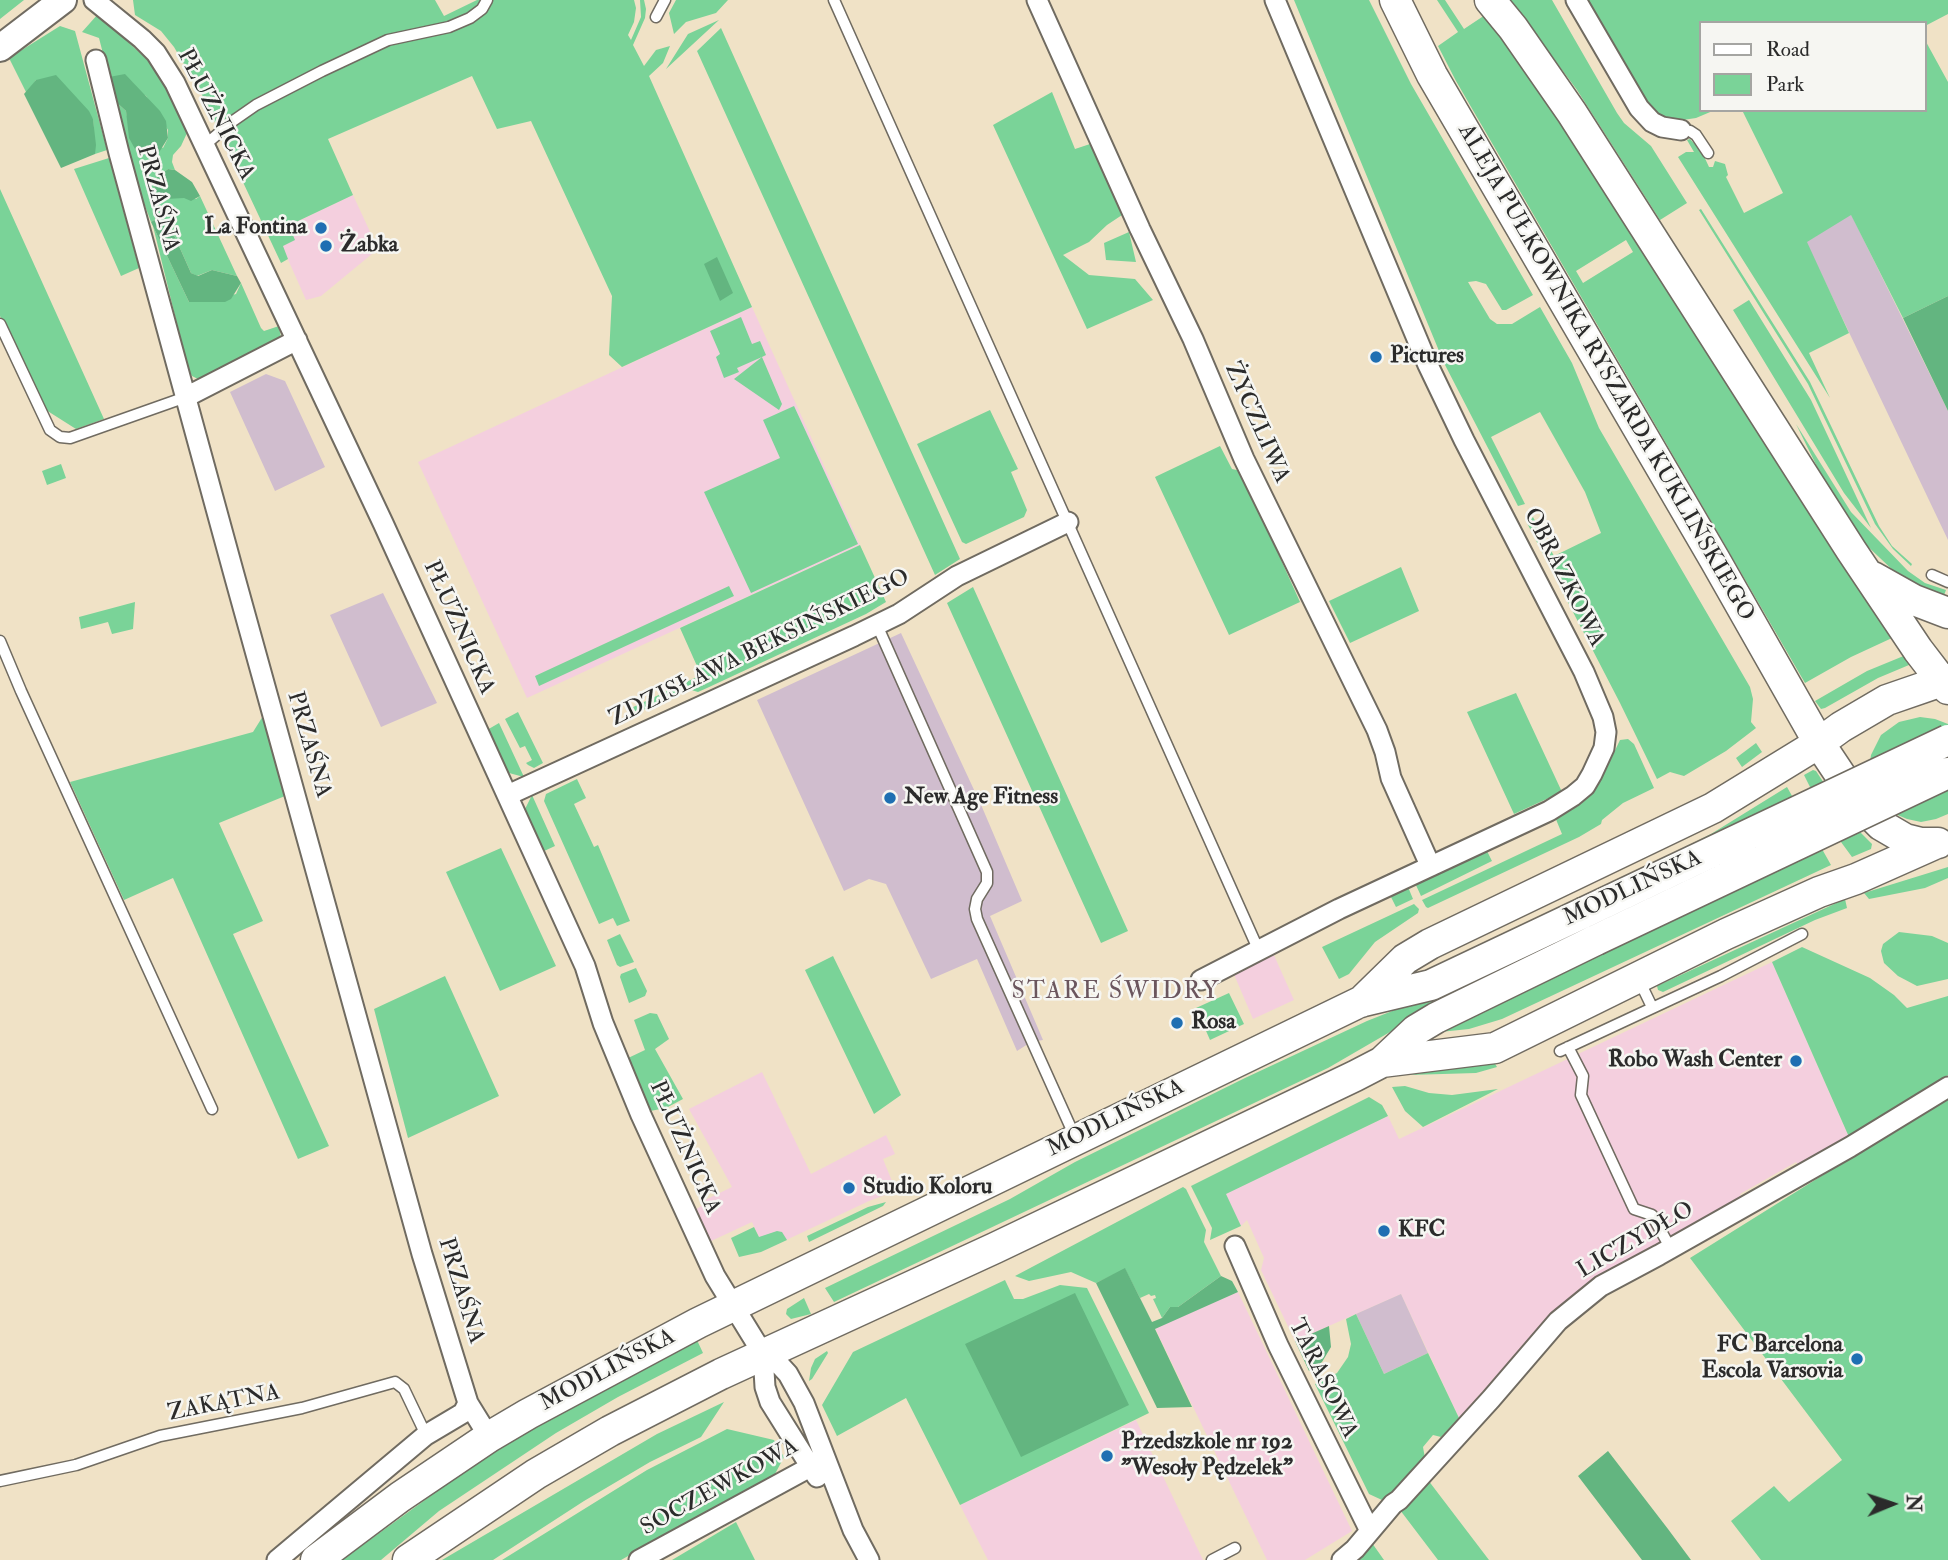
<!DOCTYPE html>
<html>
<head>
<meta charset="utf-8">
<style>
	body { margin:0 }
	#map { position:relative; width:1948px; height:1560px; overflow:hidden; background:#f0e2c6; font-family:"IM FELL Double Pica",serif }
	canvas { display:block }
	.legend { position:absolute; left:1699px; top:21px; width:228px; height:91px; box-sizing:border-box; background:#f6f6f2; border:2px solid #a5a5a2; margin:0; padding:9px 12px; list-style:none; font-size:21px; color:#2b2b2b }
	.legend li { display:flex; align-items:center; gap:14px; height:35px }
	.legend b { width:35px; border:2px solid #a5a5a2 }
	.north { position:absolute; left:1857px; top:1469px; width:70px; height:70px; -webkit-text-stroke:5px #f6f6f2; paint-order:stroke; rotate:88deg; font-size:19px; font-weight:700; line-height:28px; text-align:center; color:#2b2b2b }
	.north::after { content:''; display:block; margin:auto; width:24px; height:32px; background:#2b2b2b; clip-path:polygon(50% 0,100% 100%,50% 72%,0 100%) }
</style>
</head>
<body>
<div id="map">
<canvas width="1948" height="1560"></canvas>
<ul class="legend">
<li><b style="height:9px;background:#fff"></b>Road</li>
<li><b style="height:19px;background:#7ad398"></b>Park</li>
</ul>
<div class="north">N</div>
</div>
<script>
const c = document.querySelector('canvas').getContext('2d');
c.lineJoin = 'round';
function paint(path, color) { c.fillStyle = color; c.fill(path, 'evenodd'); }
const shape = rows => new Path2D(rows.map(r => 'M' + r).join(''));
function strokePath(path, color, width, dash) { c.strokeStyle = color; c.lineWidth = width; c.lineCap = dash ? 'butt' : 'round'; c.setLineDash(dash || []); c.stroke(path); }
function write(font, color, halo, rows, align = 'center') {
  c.font = font + ' "IM FELL Double Pica",serif'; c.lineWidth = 5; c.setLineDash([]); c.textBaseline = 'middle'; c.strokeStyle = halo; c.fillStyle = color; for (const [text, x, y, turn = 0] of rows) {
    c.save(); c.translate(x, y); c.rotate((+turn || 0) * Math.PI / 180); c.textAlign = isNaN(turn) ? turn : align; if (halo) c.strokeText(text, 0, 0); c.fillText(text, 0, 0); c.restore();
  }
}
paint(shape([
	[353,195,378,249,321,296,306,300,282,246,294,240,291,233,296,222],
	[752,307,860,545,527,698,418,462],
	[1273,953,1294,1000,1253,1019,1233,972],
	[1772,962,1849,1137,1799,1166,1796,1162,1740,1194,1743,1200,1641,1252,1598,1278,1539,1328,1459,1418,1401,1294,1295,1341,1261,1270,1264,1258,1247,1220,1241,1226,1225,1194,1388,1116,1399,1139],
	[762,1072,811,1174,886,1135,895,1154,883,1159,896,1191,869,1201,765,1250,752,1222,709,1242,695,1210,706,1203,705,1200,732,1187,689,1109],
	[1238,1292,1352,1531,1305,1560,1267,1560,1155,1328],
	[1136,1420,1203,1560,988,1560,960,1505]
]), '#f4cfde');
paint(shape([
	[1851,214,1948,411,1948,540,1806,242],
	[266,374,285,381,325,467,275,491,230,392],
	[383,593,437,703,381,727,330,615],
	[901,633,982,807,1022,901,990,916,1043,1040,1031,1042,1017,1051,977,959,931,979,886,884,869,879,844,891,757,700],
	[1401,1294,1428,1353,1384,1374,1356,1314]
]), '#d0bdce');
paint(shape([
	[0,0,24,0,0,19],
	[133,0,435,0,444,16,477,0,634,0,636,8,634,22,628,35,631,40,641,17,640,0,644,0,646,9,645,18,633,45,644,66,656,50,670,46,663,63,649,76,752,307,622,367,609,355,612,296,531,121,497,129,472,76,328,139,353,195,296,222,299,230,292,233,295,240,283,246,288,259,281,263,202,95,174,47,161,31,135,15],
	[676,0,728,0,716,13,686,22,674,34,669,13],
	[1294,0,1369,0,1411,84,1533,295,1506,310,1502,310,1486,284,1476,281,1468,282,1490,319,1497,324,1512,324,1540,307,1572,363,1599,428,1750,687,1753,699,1751,722,1756,728,1726,751,1684,776,1670,772,1657,779,1620,703,1527,523,1533,517,1554,556,1601,533,1585,492,1540,412,1491,437,1525,504,1518,506,1444,363],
	[1437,0,1445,0,1464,29,1485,15,1539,88,1892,638,1851,657,1805,683,1456,81,1438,46,1458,32],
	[1626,240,1633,252,1583,283,1576,271],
	[1510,0,1552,0,1617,113,1624,123,1651,146,1687,203,1660,220,1577,90],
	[1586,0,1948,0,1948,14,1925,26,1925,23,1701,23,1701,110,1715,110,1696,118,1676,121,1659,114,1644,101],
	[98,14,156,68,186,127,187,133,181,146,173,155,172,162,175,170,168,169,156,178,154,189,157,194,196,199,200,196,237,276,212,270,197,276,191,273,175,237,154,220,151,222,132,171,115,101,126,111,128,122,163,148,168,138,168,130,146,96,139,92,132,82,109,77,99,38,82,32],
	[719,20,666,69,688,34],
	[60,26,75,31,107,150,95,154,93,119,36,80,27,94,9,58],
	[721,28,960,559,935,575,697,51],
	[1925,40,1948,82,1948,296,1903,318,1851,215,1807,242,1849,333,1809,353,1830,398,1678,157,1686,152,1694,152,1687,140,1690,139,1702,152,1709,167,1713,167,1715,161,1725,164,1728,175,1726,177,1744,213,1783,193,1742,110,1925,110],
	[1052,92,1075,149,1090,144,1125,213,1107,225,1089,242,1063,255,1089,275,1135,279,1153,300,1087,329,993,125],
	[109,158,139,268,121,276,74,169],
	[0,189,104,419,76,429,46,410,0,316],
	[1701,209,1810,382,1879,526,1892,546,1912,564,1911,566,1893,549,1875,524,1808,384,1699,210],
	[153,226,189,302,206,302,236,294,241,283,261,328,264,331,279,326,281,338,205,379,198,379,192,376,188,369],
	[1129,232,1136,262,1106,260,1104,243],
	[1749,300,1811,400,1871,528,1844,493,1733,310],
	[741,317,752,344,760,341,766,355,762,357,782,404,779,410,734,379,762,357,737,368,739,372,724,378,716,357,720,354,710,331],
	[794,406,858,544,751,593,704,492,780,458,763,420],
	[990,410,1018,469,1011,472,1027,510,1024,517,966,544,962,542,917,444],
	[1796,424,1851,512,1908,571,1925,583,1946,590,1943,598,1899,576,1862,541,1829,491],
	[1220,446,1232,469,1241,471,1300,602,1229,635,1155,477],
	[61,464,66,478,47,485,42,471],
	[860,545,886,602,866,614,707,688,698,692,688,689,630,716,629,709,701,675,680,628],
	[1401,567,1419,611,1350,643,1329,601],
	[729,586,734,596,539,686,535,676],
	[973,587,1128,931,1101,943,947,603],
	[135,602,133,629,112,634,108,622,81,629,79,617],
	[1906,655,1910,660,1909,665,1878,678,1825,708,1821,709,1815,701,1867,671],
	[1516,693,1562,792,1514,814,1467,712],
	[518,712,543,763,534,768,528,765,526,763,532,760,525,746,520,748,505,719],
	[263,716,285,796,219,823,263,921,233,934,329,1146,298,1159,173,878,124,900,70,782,253,732],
	[1920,717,1935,719,1948,724,1948,814,1936,819,1921,822,1907,819,1893,813,1877,798,1869,770,1871,755,1881,735,1899,722],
	[499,723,524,777,509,773,504,768,487,730],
	[1628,739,1634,744,1654,788,1623,803,1602,820,1601,824,1579,837,1428,908,1426,907,1422,900,1562,834,1555,817,1578,806,1589,797,1599,784,1620,740],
	[1756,743,1762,752,1742,767,1736,758],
	[1813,770,1816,771,1849,821,1872,844,1871,849,1852,857,1841,842,1824,815,1804,775],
	[577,779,586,798,574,804,594,847,598,845,630,921,617,926,613,918,599,924,544,801,546,794],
	[1787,787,1831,865,1502,1019,1469,1029,1440,1032,1607,952,1583,899,1711,834],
	[532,795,555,846,542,852,525,809],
	[501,848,556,966,500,991,446,872],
	[1486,849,1492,861,1421,896,1415,883],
	[1948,867,1948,878,1925,888,1869,899,1864,893],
	[1408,887,1413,899,1396,907,1390,895],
	[1845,899,1847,908,1815,920,1663,992,1658,990,1657,986],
	[1414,904,1419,909,1418,913,1375,942,1349,974,1339,979,1322,947],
	[1584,923,1588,931,1421,1014,1328,1068,834,1302,825,1288,1010,1199,1075,1162,1245,1078,1367,1021,1435,994],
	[1899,932,1932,936,1948,943,1948,979,1917,986,1898,976,1884,963,1881,951,1883,944],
	[620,934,634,962,620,967,617,965,607,940],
	[1802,947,1870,978,1894,995,1907,1008,1948,996,1948,1075,1849,1137,1772,962],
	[833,956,901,1095,874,1114,805,970],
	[636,968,647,991,645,996,629,1003,620,977,621,974],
	[445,976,499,1096,408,1138,374,1009],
	[1229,993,1244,1024,1210,1040,1196,1008],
	[650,1013,657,1014,669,1039,655,1049,683,1099,666,1108,650,1111,626,1059,645,1050,634,1020],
	[1494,1062,1497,1067,1476,1073,1409,1075],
	[1405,1086,1429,1093,1452,1095,1498,1089,1423,1127,1405,1111,1392,1087],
	[1369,1097,1382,1105,1388,1116,1226,1194,1241,1226,1210,1240,1212,1228,1191,1186],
	[1948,1097,1948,1560,1761,1560,1731,1521,1774,1486,1789,1502,1842,1460,1690,1258],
	[1183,1187,1186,1189,1206,1230,1204,1242,1221,1276,1178,1307,1170,1307,1162,1318,1153,1299,1156,1298,1155,1295,1151,1296,1149,1294,1140,1298,1125,1269,1096,1283,1071,1272,1029,1281,1015,1276],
	[886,1202,883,1206,809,1242,807,1236,868,1207],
	[754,1227,759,1237,777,1231,782,1232,787,1240,761,1252,739,1257,731,1238],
	[1005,1280,1014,1299,1023,1299,1060,1285,1087,1288,1149,1413,960,1505,906,1398,837,1436,822,1405,853,1352],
	[804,1298,811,1314,791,1319,786,1314,787,1309],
	[1356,1314,1384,1374,1428,1353,1459,1418,1441,1437,1433,1435,1423,1447,1426,1464,1395,1495,1382,1500,1369,1494,1315,1384,1337,1373,1348,1357,1351,1344,1346,1319],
	[696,1338,703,1353,618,1397,556,1433,439,1511,381,1560,342,1560,483,1458,565,1408],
	[827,1351,828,1353,812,1379,809,1381,811,1368,815,1359],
	[724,1402,701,1437,650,1462,584,1501,493,1560,442,1560,657,1434],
	[727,1429,774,1440,784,1457,775,1474,621,1560,502,1560,647,1470],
	[1428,1480,1489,1560,1438,1560,1400,1510],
	[736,1522,755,1560,672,1560],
	[1372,1543,1384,1560,1356,1560]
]), '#7ad398');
paint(shape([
	[125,74,160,111,166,121,168,138,158,154,141,155,135,149,129,138,126,111,115,101,109,77],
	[56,75,89,111,93,119,96,145,95,154,61,168,24,94,36,80],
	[168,169,175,170,192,182,200,196,191,201,184,198,166,199,157,194,154,189,156,178],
	[154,220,161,223,175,237,191,273,198,276,212,270,237,276,241,283,231,299,225,302,189,302,151,222],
	[717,257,733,293,720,301,704,264],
	[1948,296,1948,411,1903,318],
	[1125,1268,1152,1322,1162,1318,1170,1307,1178,1307,1221,1276,1232,1281,1238,1292,1155,1329,1192,1407,1157,1408,1096,1283],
	[1075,1293,1129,1405,1021,1457,965,1344],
	[1329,1326,1331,1347,1322,1362,1309,1371,1295,1341],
	[1608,1451,1668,1529,1691,1560,1642,1560,1578,1476]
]), '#63b580');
const lane = shape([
	[834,0,1259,951],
	[656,17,665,0],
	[1681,130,1690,131,1696,135,1708,153],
	[205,145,233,121,256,105,322,71,388,40,449,27,470,18,482,9,487,0],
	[0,324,50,430,60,437,70,438,186,397],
	[1932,575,1948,582],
	[877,625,987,872,987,883,977,899,975,909,977,919,1075,1137],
	[0,641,21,691,212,1109],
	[1639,980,1652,1007],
	[1568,1047,1583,1076,1581,1095,1634,1209,1652,1215,1671,1249],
	[1560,1051,1721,976,1802,934],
	[0,1481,76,1465,160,1436,302,1408,395,1382,404,1389,426,1435],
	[1212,1560,1235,1548]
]);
const street = shape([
	[94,0,142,39,156,53,175,83,383,523,585,966,603,1023,641,1115,715,1276,763,1354,777,1362,788,1374,804,1403,853,1530,869,1560],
	[1037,0,1140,229,1193,339,1244,459,1377,730,1385,752,1391,778,1430,865],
	[1576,0,1639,108,1652,122,1662,127,1681,130],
	[96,60,119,153,235,578,422,1254,468,1403,489,1437],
	[186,397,297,340],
	[508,795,854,636,899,614,957,576,1068,522],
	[1201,980,1339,909,1549,811,1573,796,1585,786,1592,774,1604,748,1606,732,1603,717,1584,672,1464,440,1428,365,1275,0],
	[1235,1246,1278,1345,1370,1531],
	[763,1354,765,1387,770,1402,817,1477],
	[277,1560,426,1435,463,1413,468,1403],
	[639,1560,825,1459],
	[1342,1560,1355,1549,1393,1504,1399,1500,1491,1399,1558,1321,1601,1286,1659,1255,1850,1147,1948,1087]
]);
const secondary = shape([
	[0,48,63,0]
]);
const primary = shape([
	[1395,0,1432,75,1715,560,1819,743,1859,803,1881,825,1905,839,1921,843,1938,843],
	[1490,0,1513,28,1572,113,1851,550,1918,650,1948,689],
	[1873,577,1914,600,1948,613],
	[1361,1002,1405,959,1430,944,1713,808,1819,743,1841,727,1887,700,1948,679],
	[1382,1062,1495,1048,1726,934,1819,892,1856,879,1937,843],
	[316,1560,400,1497,489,1437,528,1414,698,1323,1360,1002,1431,985,1583,913],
	[408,1560,536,1474,610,1431,721,1374,995,1248,1355,1076,1382,1062,1416,1030,1436,1018,1596,940]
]);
strokePath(lane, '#706b61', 13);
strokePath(street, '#706b61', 23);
strokePath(secondary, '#706b61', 30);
strokePath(primary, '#706b61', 33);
strokePath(lane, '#fff', 10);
strokePath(street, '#fff', 19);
strokePath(secondary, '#fff', 26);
strokePath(primary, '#fff', 30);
const primaryBridge = shape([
	[1583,913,1948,740],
	[1596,940,1948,773]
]);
strokePath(primaryBridge, '#706b61', 33, []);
strokePath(primaryBridge, '#fff', 30);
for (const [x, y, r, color] of [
	[321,228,7,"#1f6fb2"],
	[326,246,7,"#1f6fb2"],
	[1376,357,7,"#1f6fb2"],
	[890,798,7,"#1f6fb2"],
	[1177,1023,7,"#1f6fb2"],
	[1796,1061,7,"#1f6fb2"],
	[849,1188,7,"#1f6fb2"],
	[1384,1231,7,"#1f6fb2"],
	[1857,1359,7,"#1f6fb2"],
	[1107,1456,7,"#1f6fb2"]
]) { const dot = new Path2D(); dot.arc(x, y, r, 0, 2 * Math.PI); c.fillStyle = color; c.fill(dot); strokePath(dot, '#f6f6f2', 2.5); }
write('23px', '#2b2b2b', '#f6f6f2', [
	["PŁUŻNICKA",215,115,63],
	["PRZAŚNA",157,199,75],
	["ALEJA PUŁKOWNIKA RYSZARDA KUKLIŃSKIEGO",1605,373,60],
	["ŻYCZLIWA",1256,423,66],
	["OBRAZKOWA",1563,578,63],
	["PŁUŻNICKA",458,628,66],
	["ZDZISŁAWA BEKSIŃSKIEGO",760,649,-26],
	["PRZAŚNA",308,745,74],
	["MODLIŃSKA",1633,889,-25],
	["MODLIŃSKA",1116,1119,-26],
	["PŁUŻNICKA",684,1148,66],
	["LICZYDŁO",1636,1241,-30],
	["PRZAŚNA",460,1291,73],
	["MODLIŃSKA",608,1371,-28],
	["TARASOWA",1322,1379,64],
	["ZAKĄTNA",224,1404,-11],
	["SOCZEWKOWA",720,1488,-29]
]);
write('bold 23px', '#2b2b2b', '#f6f6f2', [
	["La Fontina",307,228,"right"],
	["Żabka",340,246],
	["Pictures",1390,357],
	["New Age Fitness",904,798],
	["Rosa",1191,1023],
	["Robo Wash Center",1782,1061,"right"],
	["Studio Koloru",863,1188],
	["KFC",1398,1231],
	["FC Barcelona",1843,1346,"right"],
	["Escola Varsovia",1843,1372,"right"],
	["Przedszkole nr 192",1121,1443],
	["\"Wesoły Pędzelek\"",1121,1469]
], 'left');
c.letterSpacing = '2px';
write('24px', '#6b565d', '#f6f6f2', [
	["STARE ŚWIDRY",1116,993]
]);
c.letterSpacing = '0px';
</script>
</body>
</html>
